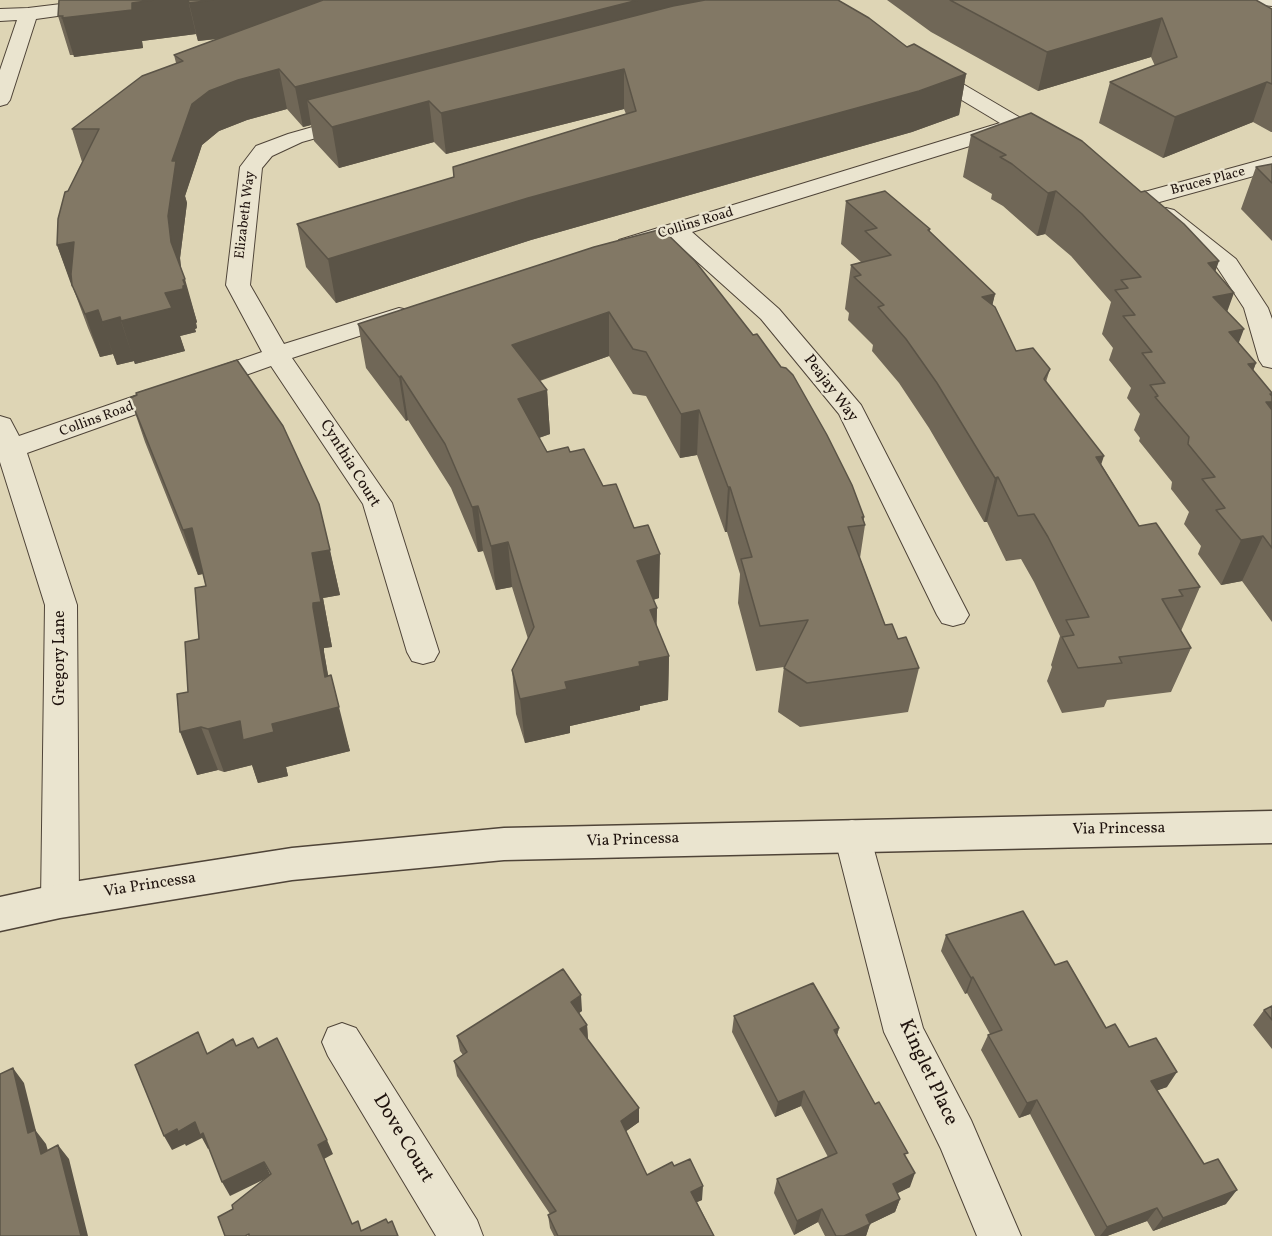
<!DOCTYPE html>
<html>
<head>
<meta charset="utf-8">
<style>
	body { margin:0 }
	canvas { display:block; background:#ded5b5 }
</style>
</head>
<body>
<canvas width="1272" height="1236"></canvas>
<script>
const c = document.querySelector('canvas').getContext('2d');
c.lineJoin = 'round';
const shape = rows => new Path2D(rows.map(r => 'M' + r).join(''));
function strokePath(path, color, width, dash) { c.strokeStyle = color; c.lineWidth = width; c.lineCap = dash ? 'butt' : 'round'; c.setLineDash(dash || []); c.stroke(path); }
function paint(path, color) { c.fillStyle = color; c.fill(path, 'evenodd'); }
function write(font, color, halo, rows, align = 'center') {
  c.font = font + ' Vollkorn,serif'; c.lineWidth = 5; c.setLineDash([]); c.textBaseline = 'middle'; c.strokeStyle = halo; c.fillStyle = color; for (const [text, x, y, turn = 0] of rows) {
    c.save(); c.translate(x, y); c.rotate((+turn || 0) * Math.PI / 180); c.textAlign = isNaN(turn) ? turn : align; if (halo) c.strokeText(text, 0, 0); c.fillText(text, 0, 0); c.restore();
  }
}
const minor = shape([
	[94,0,145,0,142,4,136,5,36,19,10,100,7,104,0,106,0,70,17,20,0,21,0,9,28,8,94,0],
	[1251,0,1272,0,1272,6,1254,4,1251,0],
	[927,65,934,67,1036,127,1040,131,1036,135,1029,137,1015,132,692,232,779,309,861,405,969,615,964,623,953,626,942,623,937,615,839,414,761,319,672,239,627,252,619,250,615,245,619,240,1000,123,920,75,917,71,920,67,927,65],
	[355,115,362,117,365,121,362,125,302,142,272,156,262,168,250,285,284,344,399,308,408,310,411,315,408,320,292,358,392,503,439,652,434,661,423,664,412,661,407,652,363,504,271,366,27,453,77,605,79,901,73,913,60,917,47,913,41,901,45,605,0,462,0,416,10,419,19,436,262,352,226,285,240,167,256,146,288,134,355,115],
	[1272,157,1272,171,1145,206,1137,204,1134,199,1137,194,1272,157],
	[1166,208,1174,210,1236,259,1268,308,1272,319,1272,368,1263,366,1259,360,1244,308,1215,264,1155,215,1158,210,1166,208],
	[852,820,865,824,870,835,923,1028,971,1120,1021,1236,977,1236,941,1149,884,1032,834,835,839,824,852,820],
	[342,1023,356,1028,477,1220,483,1236,436,1236,328,1056,322,1042,328,1028,342,1023]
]);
const tertiary = shape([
	[1272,811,1272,843,504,860,292,880,60,918,0,931,0,897,60,884,292,848,504,828,1272,811]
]);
strokePath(minor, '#4f4438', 2);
strokePath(tertiary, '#4f4438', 3);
paint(minor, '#eae4cf');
paint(tertiary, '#eae4cf');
paint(shape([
	[59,0,838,0,907,47,966,74,959,115,912,132,531,240,336,303,306,267,297,224,454,177,453,167,626,114,624,109,446,154,434,142,339,168,314,141,311,125,303,127,287,109,247,120,219,131,202,145,185,196,187,203,180,258,181,269,197,322,196,323,197,328,195,329,196,332,180,336,185,351,135,364,134,361,117,365,113,354,100,357,88,328,57,245,68,191,82,162,72,129,176,63,174,55,218,39,198,41,196,34,142,41,143,48,74,57,74,55,70,55,58,16],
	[887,0,1256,0,1272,9,1272,132,1271,132,1253,122,1163,158,1099,123,1110,82,1155,66,1151,57,1038,91,931,32],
	[971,135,1215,272,1227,312,1239,343,1256,363,1253,371,1272,393,1272,622,1242,581,1221,585,1198,554,1201,546,1184,524,1189,512,1171,489,1172,482,1139,441,1140,438,1134,430,1140,414,1127,398,1131,388,1109,360,1113,348,1102,334,1111,302,1071,256,1045,234,1037,236,1003,206,991,199,992,194,963,177],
	[1272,164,1272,241,1241,209,1256,167],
	[846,201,930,229,930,232,995,294,992,305,1016,351,1050,369,1046,382,1101,464,1139,526,1200,587,1181,631,1191,648,1171,692,1107,700,1104,707,1062,713,1047,681,1052,667,1051,665,1060,636,1034,582,1021,559,1006,561,987,522,984,522,929,428,899,383,872,351,873,345,848,320,849,313,845,309,851,265,861,262,841,244],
	[594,247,864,517,864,521,865,525,860,558,885,625,898,639,919,668,908,712,800,727,778,712,784,667,756,671,738,603,740,574,727,532,725,532,697,455,680,458,646,396,633,394,609,356,540,381,547,390,550,434,539,438,547,452,570,452,659,598,653,600,657,608,656,625,669,656,668,700,640,706,640,710,570,726,570,733,525,743,516,714,512,670,528,639,512,587,496,590,483,551,478,552,451,488,408,420,406,421,366,368,358,324],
	[136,393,319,504,340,595,323,598,332,647,324,648,324,652,328,676,350,751,286,767,288,776,258,783,252,765,224,772,218,770,197,775,188,692,199,639,206,586,203,574,198,575,145,442,130,398,136,395],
	[946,935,1055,965,1106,1028,1129,1047,1167,1087,1157,1090,1226,1204,1153,1231,1147,1221,1107,1236,1095,1236,1030,1114,1019,1118,981,1050,988,1035,990,1034,967,993,965,994,941,951],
	[1272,1006,1272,1049,1253,1025,1264,1010],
	[582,1011,579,1013,587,1025,588,1040,639,1108,639,1122,626,1131,647,1175,674,1166,702,1200,697,1202,714,1236,554,1236,550,1228,548,1215,550,1214,457,1076,454,1061,463,1055,460,1051,457,1036],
	[734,1016,839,1028,837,1035,875,1104,906,1158,910,1187,897,1193,900,1199,895,1212,870,1224,866,1236,825,1236,818,1222,794,1235,774,1193,777,1179,828,1157,801,1106,775,1117,732,1032]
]), '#706757');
paint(shape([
	[153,0,188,0,196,34,142,41,143,48,74,57,62,18,132,3],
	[213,0,344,0,347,23,198,41,189,3],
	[638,0,781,0,307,100,311,125,303,127,295,87],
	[1162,18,1151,57,1038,91,1047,52],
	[279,69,287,109,247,120,219,131,202,145,185,196,187,203,180,258,183,285,171,242,168,216,172,161,192,104,209,91,238,80],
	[624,69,624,109,446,154,441,113],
	[966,74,959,115,912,132,531,240,336,303,328,259,528,198],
	[1267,82,1253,122,1163,158,1175,117],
	[429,101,434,142,339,168,332,127],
	[1056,191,1045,234,1037,236,1048,193],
	[74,242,89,285,72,287,57,245],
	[1219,261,1204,304,1208,263],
	[185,279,197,322,196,323,197,328,195,329,196,332,180,336,185,351,135,364,121,321,165,293,183,280],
	[1234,293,1218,337,1213,297],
	[995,294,985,337,982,297],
	[98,310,113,354,100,357,85,314],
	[609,312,609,356,515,389,512,345],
	[120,317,134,361,117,365,102,322],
	[1244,329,1227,374,1229,332],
	[1256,363,1238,408,1248,364],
	[401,376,408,420,406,421,399,377],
	[547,390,550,434,521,444,518,399],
	[1270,394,1272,394,1269,402,1272,402,1272,410,1247,447],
	[699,410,697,455,680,458,681,414],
	[1104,456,1089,501,1096,457],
	[998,477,987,522,984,522,995,478],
	[728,487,730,487,727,532,725,532],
	[478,506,483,551,478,552,472,507],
	[192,528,207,573,198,575,183,530],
	[1263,536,1242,581,1221,585,1241,540],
	[508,542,512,587,496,590,491,546],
	[330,550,340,595,323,598,332,647,324,648,324,652,334,708,331,675,350,751,286,767,288,776,258,783,252,765,224,772,208,729,240,721,272,724,325,677,313,607,312,553],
	[660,554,659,598,637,605,637,561],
	[657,608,656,653,650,610],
	[669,656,668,700,640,706,640,710,570,726,570,733,525,743,520,699,565,682,639,662],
	[201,727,218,770,197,775,180,732],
	[973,977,967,993,965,994,971,978],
	[581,995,582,1011,572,1018,571,1002],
	[587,1025,588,1040,580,1029],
	[839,1028,835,1043,834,1030],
	[13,1068,24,1083,36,1131,46,1144,53,1168,41,1154,28,1133],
	[1177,1072,1167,1087,1142,1096,1151,1081],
	[804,1091,801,1106,775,1117,778,1102],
	[1037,1100,1030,1114,1019,1118,1027,1103],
	[639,1108,639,1122,621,1135,621,1121],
	[195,1122,203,1133,211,1147,208,1149,202,1138,186,1146,185,1144,172,1150,164,1136,177,1129],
	[327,1140,333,1154,324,1159,318,1145],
	[58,1145,69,1159,88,1236,81,1236],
	[264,1162,271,1176,230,1196,222,1182],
	[915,1173,910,1187,888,1198,893,1184],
	[703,1186,702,1200,690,1205,691,1192],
	[1237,1190,1226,1204,1153,1231,1163,1218],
	[900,1199,895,1212,870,1224,866,1236,844,1236,866,1215],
	[1157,1208,1147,1221,1107,1236,1100,1236,1107,1227],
	[822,1209,818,1222,794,1235,797,1221]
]), '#5b5447');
const building = shape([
	[59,0,153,0,132,3,132,10,62,18,63,16,58,16,59,0],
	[188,0,213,0,189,3,188,0],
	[323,0,638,0,295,87,279,69,238,80,209,91,192,104,172,161,176,161,168,216,171,242,185,279,183,280,185,285,183,286,183,289,165,293,172,308,121,321,120,317,102,322,98,310,85,314,72,285,71,274,74,242,57,245,58,219,65,192,68,191,99,129,72,129,142,76,183,61,174,55,323,0],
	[705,0,838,0,869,18,907,47,914,44,966,74,919,91,528,198,328,259,297,224,454,177,453,167,636,111,624,69,441,113,429,101,332,127,307,100,673,6,705,0],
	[950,0,1256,0,1272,9,1272,84,1267,82,1175,117,1110,82,1177,57,1162,18,1047,52,950,0],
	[1031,113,1082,141,1141,192,1145,191,1184,224,1219,261,1208,263,1234,293,1213,297,1244,329,1229,332,1256,363,1248,364,1272,393,1272,394,1270,394,1272,396,1272,402,1266,402,1272,410,1272,548,1263,536,1241,540,1216,510,1225,508,1202,479,1215,477,1188,444,1189,437,1155,397,1158,396,1150,385,1165,383,1142,353,1152,352,1123,316,1135,315,1115,290,1128,288,1121,280,1141,277,1082,214,1056,191,1048,193,1012,164,1000,157,1006,155,971,135,1031,113],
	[1272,164,1272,183,1256,167,1272,164],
	[885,191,930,229,928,230,995,294,982,297,995,307,1016,351,1033,348,1050,369,1044,379,1104,456,1096,457,1139,526,1156,523,1200,587,1179,590,1183,596,1162,599,1191,648,1119,657,1122,663,1078,668,1062,637,1074,635,1066,620,1089,617,1048,537,1034,514,1018,516,998,477,995,478,937,383,906,339,878,307,884,305,854,277,861,275,851,265,891,255,865,231,877,228,846,201,885,191],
	[662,229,695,261,753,335,757,334,781,367,786,368,793,375,827,435,852,485,864,517,862,517,865,525,848,527,885,625,892,624,898,639,906,637,919,668,807,683,784,668,808,620,760,626,741,559,752,557,730,487,728,487,699,410,681,414,646,352,633,349,609,312,512,345,547,390,518,399,547,452,568,447,570,452,584,449,603,486,616,484,634,528,648,525,660,554,637,561,657,608,650,610,669,656,639,662,640,666,565,682,567,689,520,699,512,670,534,627,508,542,491,546,478,506,472,507,445,444,401,376,399,377,358,324,594,247,662,229],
	[237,360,283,426,319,504,330,550,312,553,321,602,313,603,313,607,325,677,331,675,339,707,272,724,274,732,243,740,240,721,208,729,201,727,180,732,177,694,188,692,185,642,199,639,195,588,206,586,192,528,183,530,130,398,137,395,136,393,237,360],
	[1023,911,1055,965,1067,961,1106,1028,1115,1024,1129,1047,1156,1038,1177,1072,1151,1081,1204,1164,1218,1159,1237,1190,1163,1218,1157,1208,1107,1227,1037,1100,1027,1103,988,1035,1002,1030,973,977,971,978,946,935,1023,911],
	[563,969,581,995,571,1002,587,1025,580,1029,639,1108,621,1121,647,1175,672,1162,674,1166,690,1159,703,1186,691,1192,714,1236,558,1236,548,1215,556,1211,454,1061,467,1052,457,1036,563,969],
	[813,983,839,1028,834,1030,875,1104,879,1102,908,1153,904,1154,915,1173,893,1184,900,1199,866,1215,870,1224,844,1236,836,1236,822,1209,797,1221,777,1179,837,1153,804,1091,778,1102,734,1016,813,983],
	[1272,1006,1272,1020,1264,1010,1272,1006],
	[198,1032,207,1054,233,1039,236,1046,253,1038,258,1048,277,1038,327,1140,318,1145,352,1224,358,1221,361,1231,386,1219,388,1223,392,1221,398,1236,249,1236,249,1234,245,1236,225,1236,218,1217,233,1209,232,1205,271,1174,264,1162,222,1182,203,1133,200,1135,195,1122,178,1132,177,1129,164,1136,135,1065,198,1032],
	[13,1068,28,1133,35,1130,41,1154,58,1145,81,1236,0,1236,0,1074,13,1068]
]);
paint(building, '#827865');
strokePath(building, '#5b5447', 1.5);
write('14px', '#1f130e', '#eae4cf', [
	["Bruces Place",1208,182,-15],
	["Elizabeth Way",246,215,-83],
	["Collins Road",696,224,-17],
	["Collins Road",97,420,-20]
]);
write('16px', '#1f130e', '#eae4cf', [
	["Peajay Way",830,389,53],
	["Cynthia Court",349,464,58],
	["Gregory Lane",61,658,-90],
	["Via Princessa",1119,830,-1],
	["Via Princessa",633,841,-2],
	["Via Princessa",150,886,-9]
]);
write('20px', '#1f130e', '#eae4cf', [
	["Kinglet Place",927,1073,65],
	["Dove Court",402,1139,59]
]);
</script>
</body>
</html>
